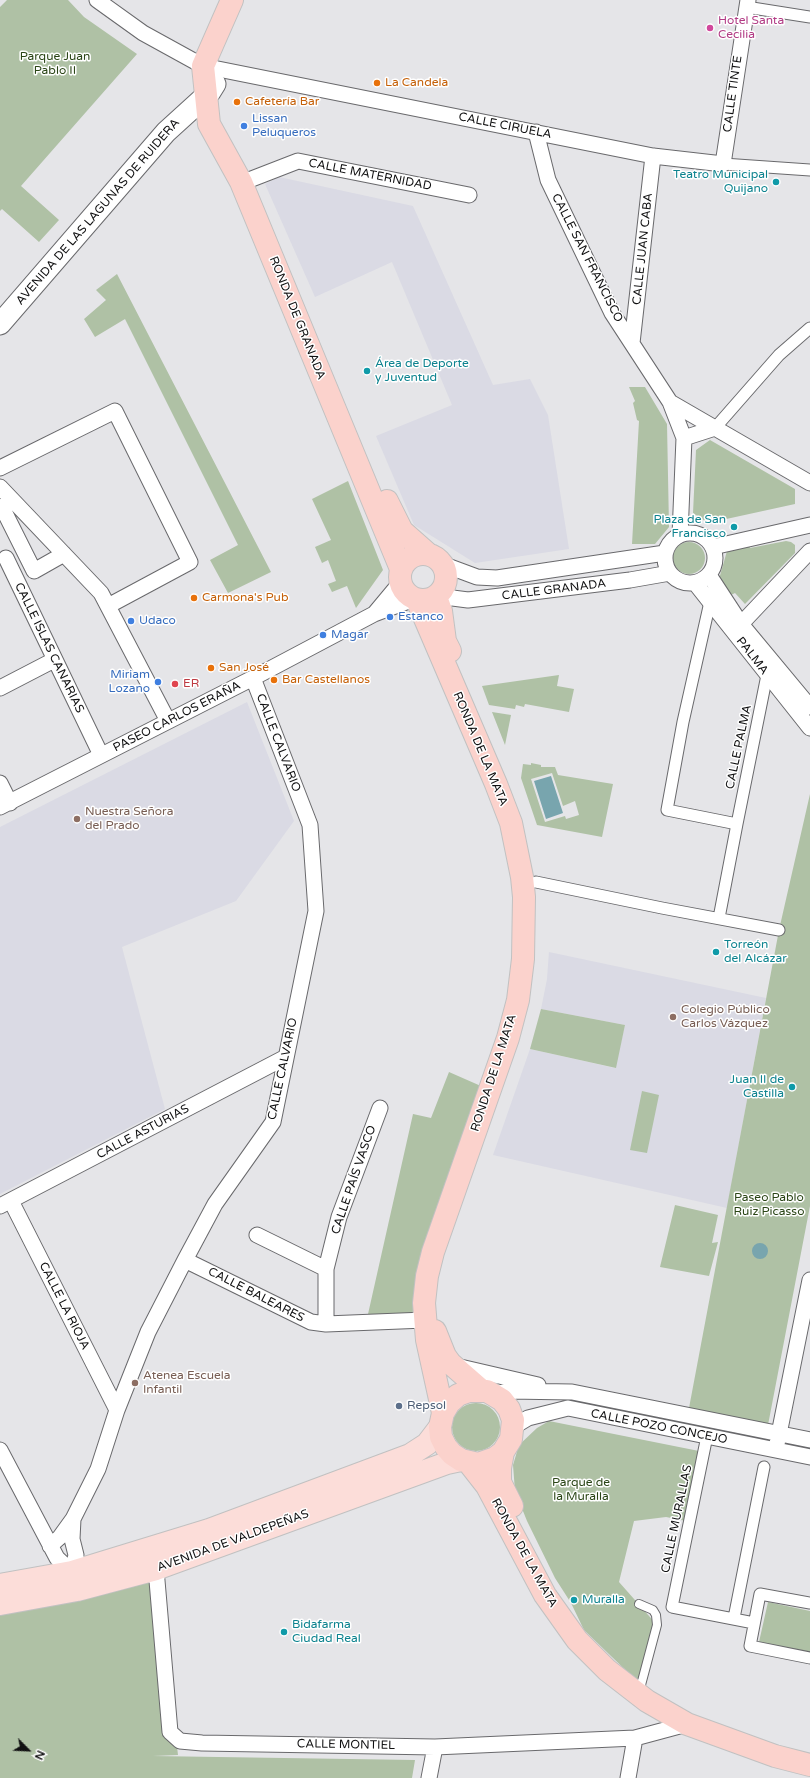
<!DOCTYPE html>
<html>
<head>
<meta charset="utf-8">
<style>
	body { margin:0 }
	#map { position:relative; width:810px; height:1778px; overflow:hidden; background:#e5e5e8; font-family:"Varela Round",sans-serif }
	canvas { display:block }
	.north { position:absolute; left:8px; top:1730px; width:40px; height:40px; -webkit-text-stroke:3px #fff; paint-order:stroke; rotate:114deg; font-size:11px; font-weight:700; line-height:16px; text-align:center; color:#101011 }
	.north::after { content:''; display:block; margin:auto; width:14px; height:18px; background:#101011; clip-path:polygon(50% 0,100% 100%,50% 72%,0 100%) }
</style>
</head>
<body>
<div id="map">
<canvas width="810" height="1778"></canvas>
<div class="north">N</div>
</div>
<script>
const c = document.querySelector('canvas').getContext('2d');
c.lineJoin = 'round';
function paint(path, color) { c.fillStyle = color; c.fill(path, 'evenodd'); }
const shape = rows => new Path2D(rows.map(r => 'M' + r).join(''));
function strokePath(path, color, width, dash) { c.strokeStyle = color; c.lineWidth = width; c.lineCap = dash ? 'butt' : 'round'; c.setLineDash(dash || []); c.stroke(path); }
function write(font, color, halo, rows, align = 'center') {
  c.font = font + ' "Varela Round",sans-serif'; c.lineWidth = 3; c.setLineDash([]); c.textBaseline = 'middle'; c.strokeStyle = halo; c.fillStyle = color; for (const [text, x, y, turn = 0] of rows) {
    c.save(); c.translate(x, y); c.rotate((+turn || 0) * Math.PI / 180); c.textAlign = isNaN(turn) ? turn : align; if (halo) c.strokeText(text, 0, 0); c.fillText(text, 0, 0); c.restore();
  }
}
paint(shape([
	[279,177,413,206,493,385,530,379,548,415,569,549,475,563,414,525,376,436,452,405,392,262,315,297,265,184],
	[247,702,294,821,236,901,122,947,165,1109,0,1194,0,827],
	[549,952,766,998,727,1208,493,1155,530,1049,615,1068,625,1025,541,1009,547,979]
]), '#dadae4');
paint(shape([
	[7,0,68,0,84,17,137,54,21,186,59,220,39,242,2,209,0,211,0,7],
	[117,274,271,572,228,593,210,560,238,545,125,319,95,337,84,319,106,300,96,290],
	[629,387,645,387,667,424,669,527,655,544,632,544,639,421,637,420,633,403,635,401],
	[710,440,795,489,795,504,708,523,693,513,696,450],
	[348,481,383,570,356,608,347,586,332,592,328,584,336,581,328,560,322,563,315,547,331,540,312,499],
	[786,541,791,542,795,545,795,553,745,604,735,593,731,595,719,579,727,551,749,545,750,548],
	'673 558a16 16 0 1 1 32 0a16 16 0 1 1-32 0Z',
	[559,675,557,686,574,689,569,712,525,704,524,707,516,705,515,709,489,705,482,686],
	[492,712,511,715,505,745],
	[531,763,541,765,541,767,555,767,558,775,613,784,602,837,537,825,521,778,523,764,531,765],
	[552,773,563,806,575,801,579,815,566,819,565,816,545,822,531,779],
	[810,794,810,1206,768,1425,689,1408,779,930],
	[541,1009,625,1025,616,1068,530,1049],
	[449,1072,490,1090,412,1321,366,1323,413,1114,431,1118],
	[642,1091,659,1095,647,1153,630,1150],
	[675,1205,718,1215,712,1243,718,1242,709,1276,660,1267],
	'452 1427a24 24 0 1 1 48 0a24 24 0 1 1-48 0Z',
	[549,1421,704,1452,686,1521,666,1517,634,1521,619,1582,657,1625,641,1685,584,1630,571,1603,555,1578,527,1521,515,1491,513,1465,519,1445,537,1428],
	[156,1569,178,1755,153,1756,415,1760,412,1778,0,1778,0,1600],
	[768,1602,810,1611,810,1653,759,1642]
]), '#afc1a5');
paint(shape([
	[551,776,563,813,546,819,534,781],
	'752 1251a8 8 0 1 1 16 0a8 8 0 1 1-16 0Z'
]), '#78a5ae');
const service = shape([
	[639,1604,653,1610,656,1615,657,1625,641,1685]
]);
const pedestrian = shape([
	[746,7,810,17],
	[723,164,810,170],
	[715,428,779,355,810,328],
	[710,602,683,722,667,810,737,824,719,918],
	[737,824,767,675],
	[536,882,662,908,779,930],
	[707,1436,672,1607,754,1623],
	[810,1603,760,1594,750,1646,810,1658],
	[734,1618,764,1467]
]);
const minor = shape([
	[97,0,143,33,203,66,653,156,723,164,748,0],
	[536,132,548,180,612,313,670,402,810,483],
	[249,180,298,161,469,195],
	[632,343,653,156],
	[670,402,684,438,680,535],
	[684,438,715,428],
	[0,468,115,411,190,562,108,606],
	[0,487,101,593,168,721],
	[12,500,2,507,34,571,64,554],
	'665 558a25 25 0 1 1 50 0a25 25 0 1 1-50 0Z',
	[713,547,810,525],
	[6,558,101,755],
	[442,564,477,577,497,578,665,553],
	[709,575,741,624,810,707],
	[695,583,810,728],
	[437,596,468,600,630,580,670,573],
	[375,613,400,583],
	[741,624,810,551],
	[0,688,54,660],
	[0,783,10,803],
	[0,807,253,678,374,614,414,599],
	[11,1201,117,1410],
	[0,1206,286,1057],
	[257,1235,326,1269],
	[185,1260,311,1322,326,1324,425,1320],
	[326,1324,326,1269,339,1217,380,1108],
	[456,1366,538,1385],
	[493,1394,509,1391,572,1392,810,1440],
	[513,1431,518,1424,528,1418,568,1408,810,1457],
	[777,1444,810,1280],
	[0,1450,57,1558,72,1572],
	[73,1519,72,1539,76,1555,72,1572,74,1580],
	[50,1546,60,1537,73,1519,98,1469,117,1410,148,1332,185,1260,215,1204,273,1122,316,911,310,825,253,678],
	[156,1569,170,1732,180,1741,202,1743,435,1747,635,1738,687,1724],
	[429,1778,435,1747],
	[628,1778,635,1738]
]);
const secondary = shape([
	[0,324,166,132,210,92,215,84]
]);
const primary = shape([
	[0,1585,72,1572,209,1530,410,1455,427,1444,440,1427],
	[0,1604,77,1590,156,1569,447,1463,461,1460]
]);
const trunk = shape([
	[232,0,203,66,209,124,241,182,401,569],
	[387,501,402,531,428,554],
	'400 577a23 23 0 1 1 46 0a23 23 0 1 1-46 0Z',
	[436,597,441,611,445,641,450,651],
	[417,600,496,784,511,823,522,877,524,897,523,959,518,1000,508,1038,433,1252,427,1276,424,1303,427,1340,443,1413,440,1427,441,1437,446,1447,452,1454,461,1460,478,1464,495,1458,503,1452,511,1439,513,1420,509,1409,502,1400,487,1391,469,1391,458,1395,449,1403,443,1413],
	[435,1331,445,1356,450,1363,481,1390],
	[503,1452,500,1468,500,1482,512,1506],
	[469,1463,487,1486,545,1595,577,1640,607,1670,647,1701,687,1724,775,1756,810,1765]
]);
strokePath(service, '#69696c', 10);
strokePath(pedestrian, '#69696c', 13);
strokePath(minor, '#69696c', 17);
strokePath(secondary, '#69696c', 23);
strokePath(primary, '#c1c1c1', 24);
strokePath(trunk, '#c1c1c1', 24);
strokePath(service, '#fff', 8);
strokePath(pedestrian, '#fff', 11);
strokePath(minor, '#fff', 15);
strokePath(secondary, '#fff', 21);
strokePath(primary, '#fcddd9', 22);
strokePath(trunk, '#fbd2cc', 22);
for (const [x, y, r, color] of [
	[710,28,4,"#d1479c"],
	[377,83,4,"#e8710a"],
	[237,102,4,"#e8710a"],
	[244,126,4,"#3f7fe0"],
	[776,182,4,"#0f9aa8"],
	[367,371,4,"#0f9aa8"],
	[734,527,4,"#0f9aa8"],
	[194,598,4,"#e8710a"],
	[390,617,4,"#3f7fe0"],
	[131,621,4,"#3f7fe0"],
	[323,635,4,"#3f7fe0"],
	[211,668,4,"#e8710a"],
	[274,680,4,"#e8710a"],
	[158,682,4,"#3f7fe0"],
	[175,684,4,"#e0444e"],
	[77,819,4,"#8d6e63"],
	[716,952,4,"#0f9aa8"],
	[673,1017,4,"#8d6e63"],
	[792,1087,4,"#0f9aa8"],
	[135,1383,4,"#8d6e63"],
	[399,1406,4,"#5c6f8a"],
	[574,1600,4,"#0f9aa8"],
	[284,1632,4,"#0f9aa8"]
]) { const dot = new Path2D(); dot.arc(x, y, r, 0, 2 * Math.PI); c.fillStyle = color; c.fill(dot); strokePath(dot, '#fff', 1.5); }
write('12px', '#b23c85', '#fff', [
	["Hotel Santa",718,21],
	["Cecilia",718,35]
], 'left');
write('12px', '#2a4516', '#fff', [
	["Parque Juan",55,57],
	["Pablo II",55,71],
	["Paseo Pablo",769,1198],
	["Ruiz Picasso",769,1212],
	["Parque de",581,1483],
	["la Muralla",581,1497]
]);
write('12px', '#c56008', '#fff', [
	["La Candela",385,83],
	["Cafetería Bar",245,102],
	["Carmona's Pub",202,598],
	["San José",219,668],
	["Bar Castellanos",282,680]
], 'left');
write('12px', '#101011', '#fff', [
	["CALLE TINTE",733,94,-82],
	["CALLE CIRUELA",505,126,11],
	["CALLE MATERNIDAD",370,175,11],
	["AVENIDA DE LAS LAGUNAS DE RUIDERA",98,212,-49],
	["CALLE JUAN CABA",643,249,-84],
	["CALLE SAN FRANCISCO",587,258,63],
	["RONDA DE GRANADA",297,318,68],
	["CALLE GRANADA",554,590,-7],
	["CALLE ISLAS CANARIAS",49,648,64],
	["PALMA",752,656,52],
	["PASEO CARLOS ERAÑA",177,717,-27],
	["CALLE CALVARIO",278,743,69],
	["CALLE PALMA",739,747,-78],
	["RONDA DE LA MATA",480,749,67],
	["CALLE CALVARIO",283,1069,-78],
	["RONDA DE LA MATA",494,1073,-72],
	["CALLE ASTURIAS",143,1132,-28],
	["CALLE PAÍS VASCO",354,1180,-71],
	["CALLE BALEARES",256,1295,27],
	["CALLE LA RIOJA",64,1306,63],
	["CALLE POZO CONCEJO",659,1427,11],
	["CALLE MURALLAS",677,1519,-78],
	["AVENIDA DE VALDEPEÑAS",233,1541,-20],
	["RONDA DE LA MATA",524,1553,61],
	["CALLE MONTIEL",346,1745,1]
]);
write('12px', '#366cbe', '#fff', [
	["Lissan",252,119],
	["Peluqueros",252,133],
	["Estanco",398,617],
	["Udaco",139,621],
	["Magar",331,635],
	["Miriam",150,675,"right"],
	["Lozano",150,689,"right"]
], 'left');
write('12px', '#0d838f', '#fff', [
	["Teatro Municipal",768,175,"right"],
	["Quijano",768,189,"right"],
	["Área de Deporte",375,364],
	["y Juventud",375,378],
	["Plaza de San",726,520,"right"],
	["Francisco",726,534,"right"],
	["Torreón",724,945],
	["del Alcázar",724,959],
	["Juan II de",784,1080,"right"],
	["Castilla",784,1094,"right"],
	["Muralla",582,1600],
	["Bidafarma",292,1625],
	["Ciudad Real",292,1639]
], 'left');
write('12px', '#be3a42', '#fff', [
	["ER",183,684]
], 'left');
write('12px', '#785e54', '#fff', [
	["Nuestra Señora",85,812],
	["del Prado",85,826],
	["Colegio Público",681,1010],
	["Carlos Vázquez",681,1024],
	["Atenea Escuela",143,1376],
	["Infantil",143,1390]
], 'left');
write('12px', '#4e5e75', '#fff', [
	["Repsol",407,1406]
], 'left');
</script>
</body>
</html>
